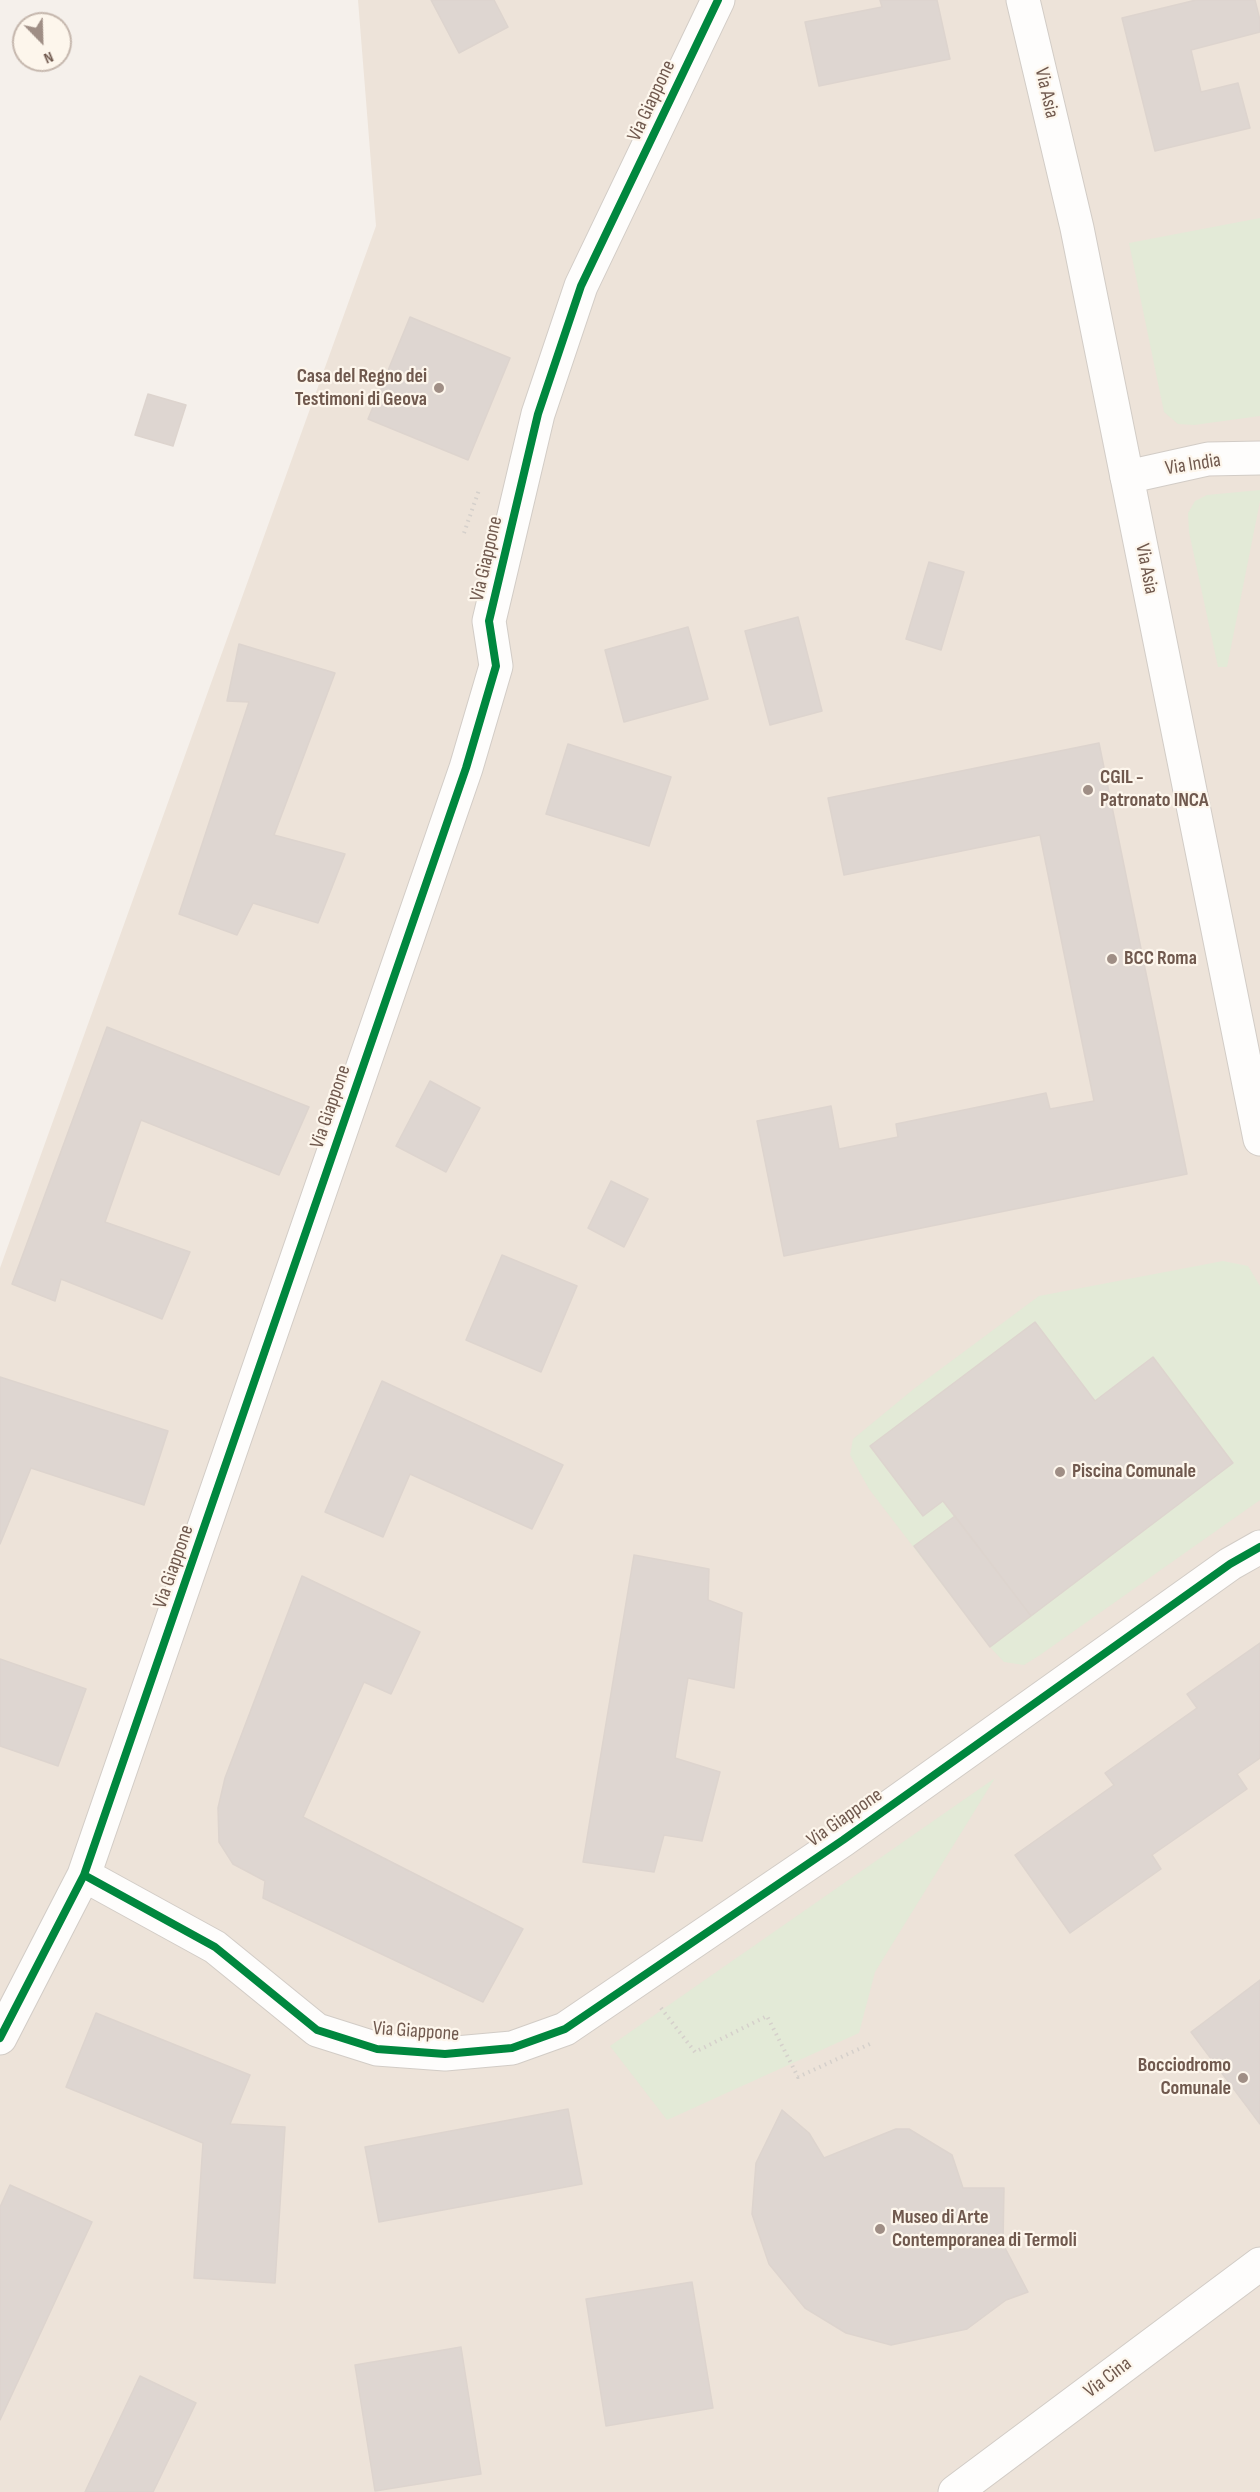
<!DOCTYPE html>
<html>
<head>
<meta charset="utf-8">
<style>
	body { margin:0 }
	#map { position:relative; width:1260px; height:2492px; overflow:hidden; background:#f5f0eb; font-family:"Sofia Sans Condensed",sans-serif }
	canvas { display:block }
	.north { position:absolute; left:12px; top:12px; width:60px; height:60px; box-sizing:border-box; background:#fdf6ec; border:2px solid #c5b7ad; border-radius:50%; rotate:157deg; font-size:16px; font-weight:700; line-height:24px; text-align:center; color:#70594e }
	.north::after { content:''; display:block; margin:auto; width:21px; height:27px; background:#9f8e85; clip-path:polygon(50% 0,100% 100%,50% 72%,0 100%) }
</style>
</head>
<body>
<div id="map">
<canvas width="1260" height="2492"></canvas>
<div class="north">N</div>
</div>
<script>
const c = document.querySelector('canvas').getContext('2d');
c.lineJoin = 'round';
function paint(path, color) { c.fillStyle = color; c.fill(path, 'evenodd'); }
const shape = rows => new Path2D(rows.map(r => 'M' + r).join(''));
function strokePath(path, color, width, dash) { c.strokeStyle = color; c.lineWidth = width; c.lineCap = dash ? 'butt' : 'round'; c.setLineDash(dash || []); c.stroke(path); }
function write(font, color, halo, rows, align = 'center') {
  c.font = font + ' "Sofia Sans Condensed",sans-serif'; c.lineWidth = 4.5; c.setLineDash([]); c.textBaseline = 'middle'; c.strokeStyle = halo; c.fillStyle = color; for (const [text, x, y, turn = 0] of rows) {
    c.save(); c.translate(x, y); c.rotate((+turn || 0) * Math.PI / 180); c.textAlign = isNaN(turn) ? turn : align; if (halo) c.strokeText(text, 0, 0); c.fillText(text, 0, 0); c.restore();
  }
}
paint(shape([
	[358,0,1260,0,1260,2492,0,2492,0,1268,376,226]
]), '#ede3d9');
paint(shape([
	[1260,218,1260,416,1194,425,1178,424,1164,412,1129,243],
	[1260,490,1260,501,1227,667,1218,667,1189,532,1188,513,1195,501,1207,495],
	[1223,1261,1248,1266,1260,1286,1260,1500,1040,1655,1024,1665,1004,1662,990,1647,869,1489,850,1455,853,1439,915,1388,1039,1296],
	[995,1778,875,1972,859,2033,667,2120,610,2046]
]), '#e3ead7');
const building = shape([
	[431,0,494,0,508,27,459,53,431,0],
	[880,0,937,0,950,59,819,86,805,22,882,7,880,0],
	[1196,0,1255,0,1260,20,1260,32,1191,50,1201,92,1238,83,1250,128,1155,151,1122,18,1196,0],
	[410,317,510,358,468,460,368,419,410,317],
	[148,394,186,405,173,446,135,435,148,394],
	[929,562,964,572,941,650,906,639,929,562],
	[798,617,822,711,770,725,745,631,798,617],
	[688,627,708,699,624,722,605,650,688,627],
	[239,644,335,673,274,835,345,854,318,923,253,903,237,935,179,914,249,702,227,701,239,644],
	[1099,743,1187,1174,784,1256,757,1121,831,1106,839,1149,898,1137,896,1124,1046,1093,1050,1109,1094,1101,1040,835,844,875,828,798,1099,743],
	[568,744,671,777,649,846,546,814,568,744],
	[107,1027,309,1107,279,1175,141,1120,105,1222,190,1252,162,1319,61,1279,55,1301,12,1284,107,1027],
	[430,1081,480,1108,446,1172,396,1146,430,1081],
	[611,1181,648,1199,624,1247,588,1228,611,1181],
	[502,1255,577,1286,541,1372,466,1340,502,1255],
	[1035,1322,1095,1401,1153,1357,1233,1463,1031,1616,943,1501,923,1516,870,1446,1035,1322],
	[0,1377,168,1431,144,1505,31,1468,0,1544,0,1377],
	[382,1381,563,1465,532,1529,410,1474,383,1537,325,1512,382,1381],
	[955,1516,1031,1616,990,1647,914,1546,955,1516],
	[634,1555,709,1569,708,1600,742,1613,734,1688,688,1678,675,1758,720,1772,702,1841,664,1835,654,1872,583,1862,634,1555],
	[302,1576,420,1632,391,1694,364,1682,303,1817,523,1929,483,2002,263,1898,265,1881,233,1864,219,1842,218,1808,225,1778,302,1576],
	[1260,1643,1260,1758,1237,1774,1247,1789,1152,1855,1161,1869,1070,1933,1015,1855,1114,1785,1105,1773,1197,1708,1187,1694,1260,1643],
	[0,1659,86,1689,58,1766,0,1746,0,1659],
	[1260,1980,1260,2124,1191,2032,1260,1980],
	[96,2013,250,2075,230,2124,285,2127,275,2283,194,2278,203,2143,66,2087,96,2013],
	[568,2109,582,2184,379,2222,365,2147,568,2109],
	[782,2110,809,2133,824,2158,896,2129,909,2129,952,2155,963,2188,1004,2188,1003,2244,1028,2292,1006,2300,967,2329,891,2345,846,2333,805,2308,769,2264,752,2214,756,2163,782,2110],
	[10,2185,92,2222,0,2420,0,2207,10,2185],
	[692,2282,713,2408,606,2426,586,2299,692,2282],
	[461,2347,481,2474,375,2491,355,2365,461,2347],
	[140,2376,196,2403,153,2492,85,2492,140,2376]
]);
paint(building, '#ded6d1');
strokePath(building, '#ddd4ce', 1.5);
const minor = shape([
	[1127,477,1208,459,1260,458],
	[84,1875,215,1947,317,2030,377,2049,445,2054,512,2048,565,2029,843,1840,1230,1564,1260,1547],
	[0,2038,84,1875,466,768,496,666,489,621,538,414,581,286,718,0],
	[955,2492,1260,2264]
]);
const tertiary = shape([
	[1023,0,1077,228,1260,1139]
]);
strokePath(minor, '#d2ccc6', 35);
strokePath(tertiary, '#d2ccc6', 35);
strokePath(shape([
	[464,533,479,490],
	[661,2008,695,2052,767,2016,798,2077,872,2043]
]), '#d5d0cb', 4, [1.5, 4.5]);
strokePath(minor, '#fefdfc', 33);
strokePath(tertiary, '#fefdfc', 33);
strokePath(shape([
	[84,1875,215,1947,317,2030,377,2049,445,2054,512,2048,565,2029,843,1840,1230,1564,1260,1547],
	[0,2038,84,1875,466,768,496,666,489,621,538,414,581,286,718,0]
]), '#00873e', 8);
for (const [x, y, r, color] of [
	[439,388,6,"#9f8e85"],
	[1088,790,6,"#9f8e85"],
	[1112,959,6,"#9f8e85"],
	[1060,1472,6,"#9f8e85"],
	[1243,2078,6,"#9f8e85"],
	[880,2229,6,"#9f8e85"]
]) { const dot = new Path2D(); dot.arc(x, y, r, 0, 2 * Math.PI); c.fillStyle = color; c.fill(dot); strokePath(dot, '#fdf6ec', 2); }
write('20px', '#70594e', '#fdf6ec', [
	["Via Asia",1046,93,77],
	["Via Giappone",652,101,-65],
	["Via India",1193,465,-9],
	["Via Giappone",487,559,-77],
	["Via Asia",1146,569,79],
	["Via Giappone",331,1107,-71],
	["Via Giappone",174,1567,-71],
	["Via Giappone",845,1818,-35],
	["Via Giappone",416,2032,4],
	["Via Cina",1108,2378,-37]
]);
write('bold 20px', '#70594e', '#fdf6ec', [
	["Casa del Regno dei",427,377,"right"],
	["Testimoni di Geova",427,400,"right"],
	["CGIL -",1100,778],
	["Patronato INCA",1100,801],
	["BCC Roma",1124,959],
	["Piscina Comunale",1072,1472],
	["Bocciodromo",1231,2066,"right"],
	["Comunale",1231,2089,"right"],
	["Museo di Arte",892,2218],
	["Contemporanea di Termoli",892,2241]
], 'left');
</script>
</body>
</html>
